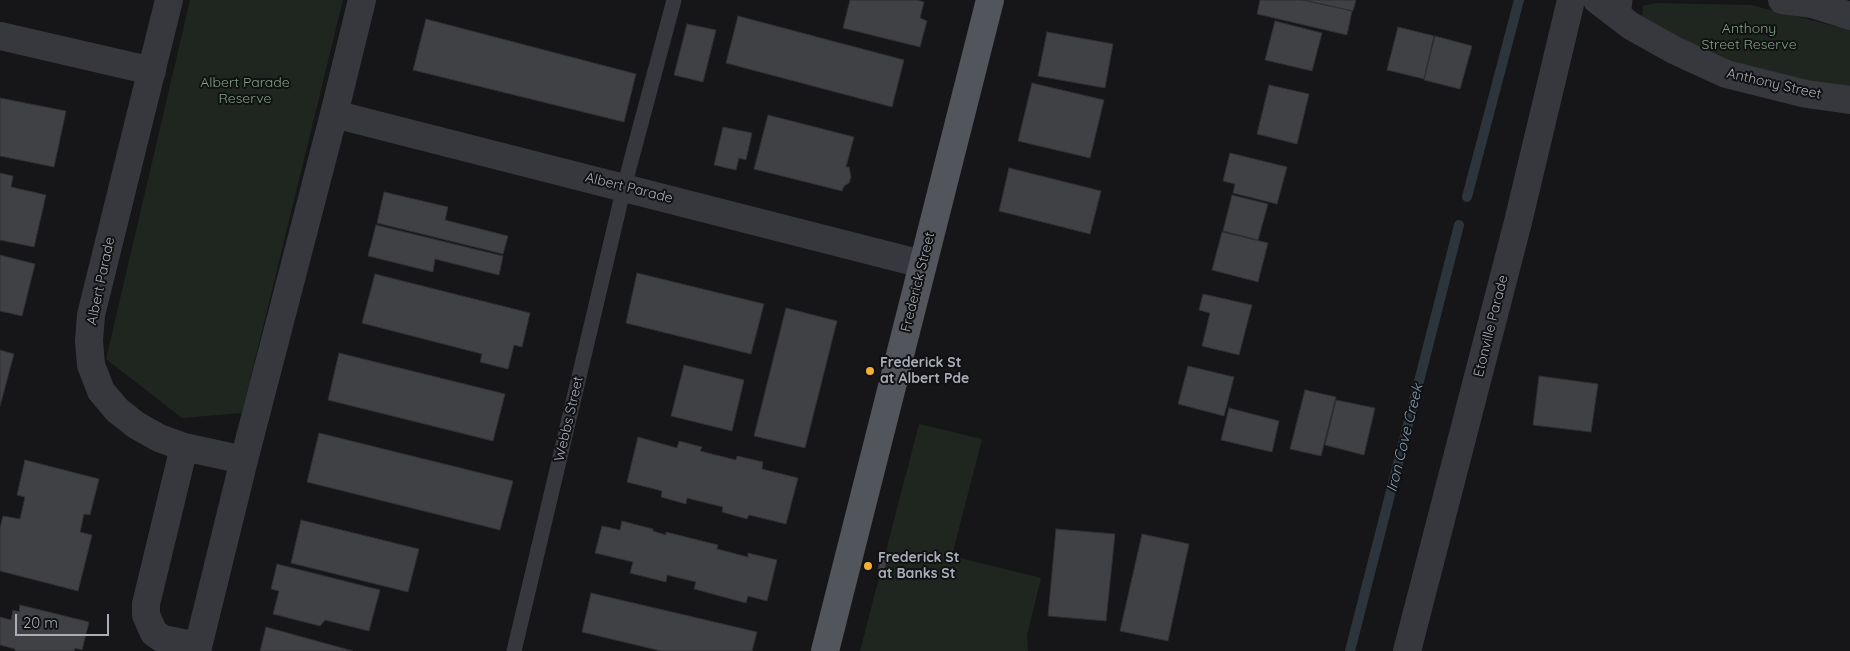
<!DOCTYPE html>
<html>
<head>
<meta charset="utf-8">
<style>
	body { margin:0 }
	#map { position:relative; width:1850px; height:651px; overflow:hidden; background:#161618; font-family:Quicksand,sans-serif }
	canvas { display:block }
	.scale { position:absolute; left:15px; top:614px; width:94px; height:22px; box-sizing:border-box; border:2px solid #a8adb8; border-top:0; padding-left:6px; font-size:15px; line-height:18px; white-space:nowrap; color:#a8adb8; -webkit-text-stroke:4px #111113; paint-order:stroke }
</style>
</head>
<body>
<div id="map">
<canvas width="1850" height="651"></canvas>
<div class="scale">20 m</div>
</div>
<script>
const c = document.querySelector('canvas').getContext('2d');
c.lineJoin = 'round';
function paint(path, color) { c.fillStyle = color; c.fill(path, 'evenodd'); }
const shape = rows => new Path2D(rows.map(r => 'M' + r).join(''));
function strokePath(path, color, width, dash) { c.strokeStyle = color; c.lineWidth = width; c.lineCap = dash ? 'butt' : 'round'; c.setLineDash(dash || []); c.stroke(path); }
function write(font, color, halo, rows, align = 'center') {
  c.font = font + ' Quicksand,sans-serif'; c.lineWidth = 4; c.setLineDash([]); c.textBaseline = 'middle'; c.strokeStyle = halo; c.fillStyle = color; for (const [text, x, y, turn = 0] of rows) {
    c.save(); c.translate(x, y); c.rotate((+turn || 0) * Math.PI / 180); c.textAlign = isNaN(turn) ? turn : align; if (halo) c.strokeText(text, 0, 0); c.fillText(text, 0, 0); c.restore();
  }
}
paint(shape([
	[190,0,343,0,242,413,182,418,106,359],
	[1655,3,1751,5,1850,30,1850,90,1732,65,1674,41,1642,17,1643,6],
	[919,424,982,439,952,556,1041,578,1027,635,1028,651,860,651]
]), '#1e261f');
strokePath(shape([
	[1467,197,1519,0],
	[1350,651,1459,225]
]), '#2c353c', 10);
const building = shape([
	[850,0,917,0,924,2,920,18,927,21,920,47,843,28,850,0],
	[1260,0,1303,0,1352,11,1347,35,1257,14,1260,0],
	[1303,0,1356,0,1353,11,1303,0],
	[738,16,904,60,892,107,726,63,738,16],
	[426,19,636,74,624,122,413,70,426,19],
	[1275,21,1322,33,1312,71,1265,60,1275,21],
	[687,24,716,30,703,82,674,75,687,24],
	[1398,27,1434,36,1424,79,1387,70,1398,27],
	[1047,32,1113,44,1105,88,1038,76,1047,32],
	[1435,36,1472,46,1460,89,1424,80,1435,36],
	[1032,83,1104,100,1090,158,1018,141,1032,83],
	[1269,85,1309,94,1297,144,1257,134,1269,85],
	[0,98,66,111,54,167,0,156,0,98],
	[768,115,854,137,846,167,849,167,851,177,849,183,844,186,842,191,754,169,768,115],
	[723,127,752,133,746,160,739,158,736,170,714,165,723,127],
	[1230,153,1287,167,1277,204,1233,193,1235,184,1223,181,1230,153],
	[1009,168,1101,191,1090,234,999,211,1009,168],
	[0,173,13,176,11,187,46,195,34,247,0,240,0,173],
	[384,192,448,207,445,220,508,236,503,254,377,223,384,192],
	[1232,195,1268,204,1258,240,1223,231,1232,195],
	[376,225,503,256,499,275,435,259,433,272,368,256,376,225],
	[1222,232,1268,243,1258,282,1212,270,1222,232],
	[0,255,35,264,22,316,0,311,0,255],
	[637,273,764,304,751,354,626,323,637,273],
	[375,274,530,313,522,347,514,345,508,369,480,362,482,354,362,323,375,274],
	[1203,294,1252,305,1239,355,1202,346,1210,313,1199,310,1203,294],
	[786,308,837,321,805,448,754,436,786,308],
	[0,350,14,354,0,406,0,350],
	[339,353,505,394,493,441,328,400,339,353],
	[684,365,744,380,732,431,671,416,684,365],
	[1188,366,1234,377,1224,416,1178,404,1188,366],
	[1539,376,1598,384,1591,432,1533,425,1539,376],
	[1305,390,1336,397,1321,456,1290,449,1305,390],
	[1336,400,1375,408,1364,455,1325,445,1336,400],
	[1229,408,1279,421,1272,452,1221,440,1229,408],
	[319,433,513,481,500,530,307,482,319,433],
	[638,437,677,448,679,441,702,447,700,451,736,460,737,456,763,462,762,469,798,478,786,524,749,515,747,519,722,512,723,507,687,498,686,504,661,497,662,491,627,482,638,437],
	[25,460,99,479,90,515,84,514,80,532,92,535,78,591,0,571,0,528,3,516,20,519,25,497,17,495,25,460],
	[301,520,419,549,408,592,291,563,301,520],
	[622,521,653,529,653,531,666,535,666,532,718,545,717,549,748,557,748,553,777,560,767,601,748,596,746,603,694,589,696,582,667,575,666,582,630,573,633,562,595,553,602,526,620,530,622,521],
	[1056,529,1115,534,1106,621,1048,616,1056,529],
	[1142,534,1189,544,1168,641,1120,631,1142,534],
	[882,553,889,555,884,571,878,569,882,553],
	[277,564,380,590,369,631,325,620,320,626,273,614,279,591,271,589,277,564],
	[591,593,757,632,752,651,661,651,582,632,591,593],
	[20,605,89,622,82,650,75,648,74,651,15,651,15,649,0,645,0,617,11,620,13,610,19,612,20,605],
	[266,627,353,651,260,651,266,627]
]);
paint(building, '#404145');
strokePath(building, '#303034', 1);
strokePath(shape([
	[1625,0,1624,8,1625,16,1629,23],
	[514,651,624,187,674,0]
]), '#37383d', 15);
strokePath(shape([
	[169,0,91,315,89,341,91,365,101,391,117,410,136,425,159,438,184,447,244,460],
	[1597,0,1631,26,1674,50,1726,74,1806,94,1850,100],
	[1782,0,1812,4,1850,16],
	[0,36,152,71],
	[334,114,922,264],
	[184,447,146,604,146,615,154,633,163,639,198,646],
	[197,651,244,460,334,114,362,0],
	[1407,651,1518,222,1571,0]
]), '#37383d', 28);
strokePath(shape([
	[825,651,990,0]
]), '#53555c', 28);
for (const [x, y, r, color] of [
	[870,371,5,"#f2b134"],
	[868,566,5,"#f2b134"]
]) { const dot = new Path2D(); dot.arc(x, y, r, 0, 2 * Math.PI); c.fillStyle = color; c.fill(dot); strokePath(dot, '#111113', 2); }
write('14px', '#7fa381', '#111113', [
	["Anthony",1749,29],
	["Street Reserve",1749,45],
	["Albert Parade",245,83],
	["Reserve",245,99]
]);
write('14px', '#a8adb8', '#111113', [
	["Anthony Street",1774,84,13],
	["Albert Parade",629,188,14],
	["Albert Parade",101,281,-78],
	["Frederick Street",918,282,-76],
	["Etonville Parade",1491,326,-76],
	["Webbs Street",569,419,-77]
]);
write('bold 14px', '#a8adb8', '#111113', [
	["Frederick St",880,363],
	["at Albert Pde",880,379],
	["Frederick St",878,558],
	["at Banks St",878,574]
], 'left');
write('italic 15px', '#7f9bb3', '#111113', [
	["Iron Cove Creek",1405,438,-76]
]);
</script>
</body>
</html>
